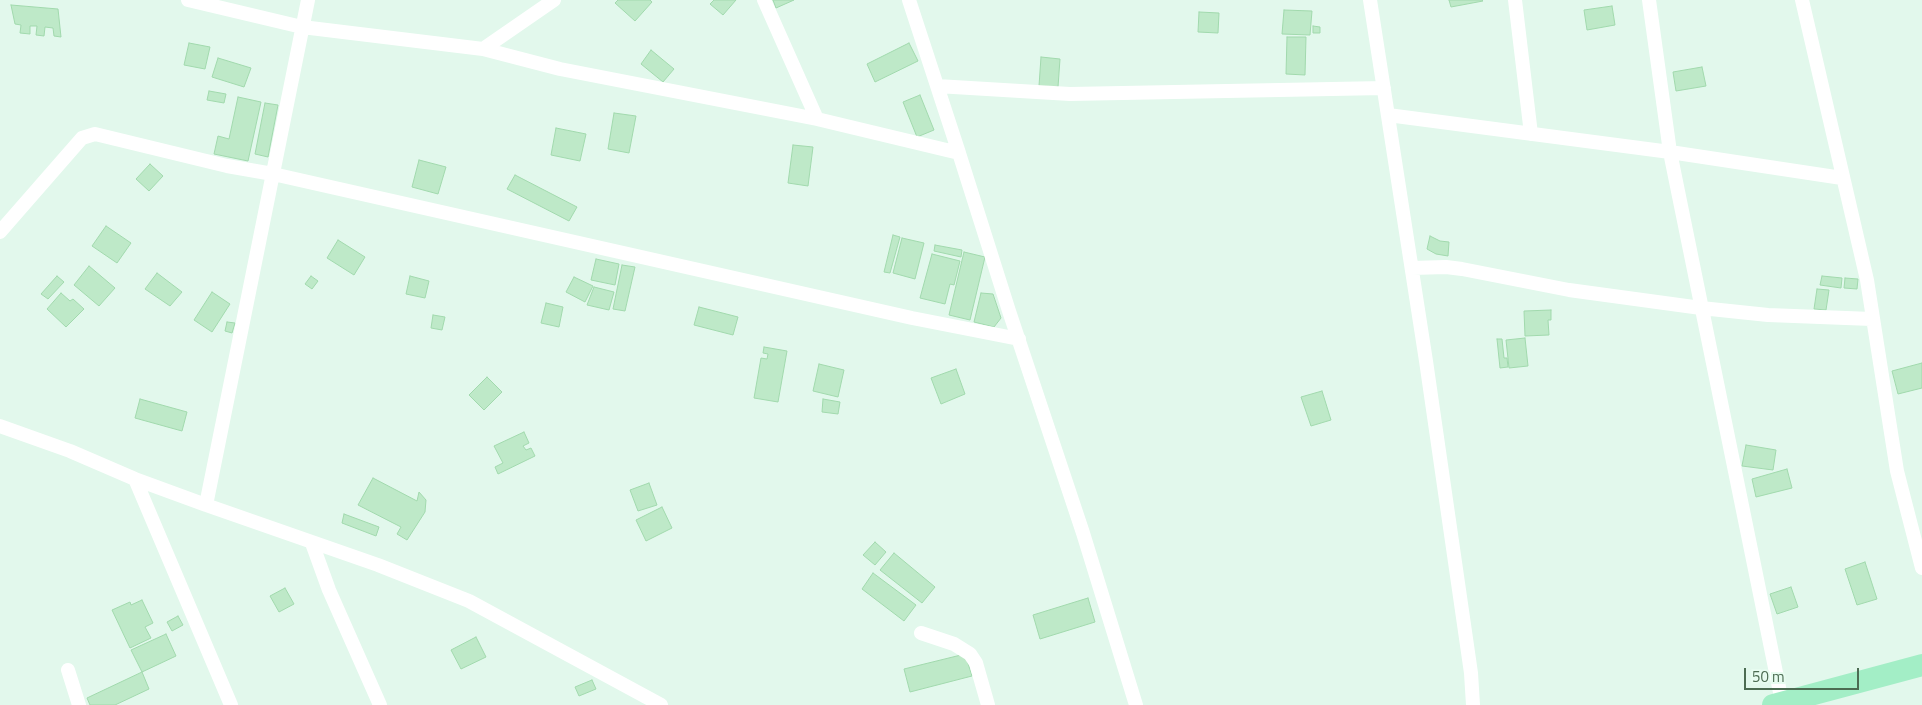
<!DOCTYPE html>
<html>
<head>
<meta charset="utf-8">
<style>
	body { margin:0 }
	#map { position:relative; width:1922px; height:705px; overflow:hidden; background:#e2f8ec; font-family:"Titillium Web",sans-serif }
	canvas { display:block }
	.scale { position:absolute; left:1744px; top:668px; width:115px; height:22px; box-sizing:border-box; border:2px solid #4c6c52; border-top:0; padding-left:6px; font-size:15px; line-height:18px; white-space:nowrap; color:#4c6c52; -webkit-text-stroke:4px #e7fcf0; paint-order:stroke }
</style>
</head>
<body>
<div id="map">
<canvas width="1922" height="705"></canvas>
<div class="scale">50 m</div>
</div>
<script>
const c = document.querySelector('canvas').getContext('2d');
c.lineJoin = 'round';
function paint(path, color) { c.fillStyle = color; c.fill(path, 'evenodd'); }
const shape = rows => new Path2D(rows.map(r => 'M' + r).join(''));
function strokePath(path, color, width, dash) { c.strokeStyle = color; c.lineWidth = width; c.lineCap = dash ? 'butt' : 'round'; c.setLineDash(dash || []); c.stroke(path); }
const building = shape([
	[618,0,650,0,652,2,635,21,615,3,618,0],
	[714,0,736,0,723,15,710,4,714,0],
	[773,0,794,0,776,8,773,0],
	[1449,0,1482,0,1483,1,1451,7,1449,0],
	[11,5,58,9,61,37,54,36,53,28,45,27,44,36,36,35,37,26,30,26,30,34,20,33,21,25,15,24,11,5],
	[1612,6,1615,25,1587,30,1584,10,1612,6],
	[1284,10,1312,11,1310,35,1282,34,1284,10],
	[1199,12,1219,13,1218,33,1198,32,1199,12],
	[1313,26,1320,27,1320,33,1313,33,1313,26],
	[1287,37,1306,37,1305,75,1286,74,1287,37],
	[189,43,210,47,205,69,184,65,189,43],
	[909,43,918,61,875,82,867,64,909,43],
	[651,50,674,69,663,82,641,64,651,50],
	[1041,57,1060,59,1058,87,1039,86,1041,57],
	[218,58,251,68,244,87,212,77,218,58],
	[1702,67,1706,86,1676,91,1673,72,1702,67],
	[209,91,226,94,224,103,207,100,209,91],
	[920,95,934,130,917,137,903,102,920,95],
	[238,97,261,102,248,161,214,154,218,136,229,139,238,97],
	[265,103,278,105,268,157,255,154,265,103],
	[614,113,636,116,629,153,608,149,614,113],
	[556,128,586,134,580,161,551,155,556,128],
	[793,145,813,147,808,186,788,183,793,145],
	[419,160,446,167,438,194,412,187,419,160],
	[150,164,163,176,149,191,136,179,150,164],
	[515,175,577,207,569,221,507,189,515,175],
	[106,226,131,243,117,263,92,246,106,226],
	[893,235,900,237,890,273,884,272,893,235],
	[1430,236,1440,241,1449,242,1448,256,1436,254,1427,249,1430,236],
	[902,238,924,243,915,279,893,273,902,238],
	[338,240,365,257,354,275,327,258,338,240],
	[935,245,962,250,961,257,934,251,935,245],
	[964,252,985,257,970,320,949,315,964,252],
	[932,254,960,261,954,285,950,284,945,304,920,298,932,254],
	[596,259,619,264,615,285,591,280,596,259],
	[622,265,635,267,625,311,613,309,622,265],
	[89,266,115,288,99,306,74,285,89,266],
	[157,273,182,292,170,306,145,289,157,273],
	[57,276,64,282,48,299,41,294,57,276],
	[311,276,318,281,312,289,305,284,311,276],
	[410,276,429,281,425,298,406,294,410,276],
	[1822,276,1842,278,1841,288,1820,285,1822,276],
	[574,277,593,286,585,302,566,292,574,277],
	[1845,278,1858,279,1857,289,1844,288,1845,278],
	[594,287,614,292,609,310,587,305,594,287],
	[1817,289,1829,290,1826,310,1814,309,1817,289],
	[212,292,230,304,212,332,194,320,212,292],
	[61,293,70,301,73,299,84,309,66,327,47,309,61,293],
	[981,293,993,294,1001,318,994,327,974,322,981,293],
	[546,303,563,307,559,327,541,323,546,303],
	[699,307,738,317,733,335,694,325,699,307],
	[1551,310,1551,320,1548,320,1549,335,1525,336,1524,311,1551,310],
	[433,315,445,317,442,330,431,328,433,315],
	[227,322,235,323,232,333,225,331,227,322],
	[1525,338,1528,366,1509,368,1506,340,1525,338],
	[1497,339,1502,339,1504,358,1507,358,1508,367,1500,368,1497,339],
	[764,347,787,351,778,402,754,398,761,358,767,359,768,354,763,353,764,347],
	[1922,363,1922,388,1898,394,1892,371,1922,363],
	[819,364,844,370,838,397,813,391,819,364],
	[956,369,965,394,941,404,931,378,956,369],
	[487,377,502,392,484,410,469,395,487,377],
	[1322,391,1331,420,1311,426,1301,397,1322,391],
	[140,399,187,412,182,431,135,418,140,399],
	[823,399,840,402,838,414,822,412,823,399],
	[524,432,529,443,523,446,526,450,531,448,535,456,498,474,495,467,503,463,494,446,524,432],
	[1746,445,1776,450,1773,470,1742,466,1746,445],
	[1787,469,1792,488,1756,497,1752,479,1787,469],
	[373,478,417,501,419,492,426,500,425,512,407,540,397,534,401,527,358,505,373,478],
	[649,483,657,505,638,511,630,490,649,483],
	[662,507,672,528,646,541,636,520,662,507],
	[344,514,379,527,376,536,342,523,344,514],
	[875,542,886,552,875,565,863,555,875,542],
	[894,553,935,587,922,603,880,570,894,553],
	[1865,562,1877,599,1857,605,1845,569,1865,562],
	[873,573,916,605,904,621,862,589,873,573],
	[1791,587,1798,607,1777,614,1770,594,1791,587],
	[285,588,294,604,279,612,270,596,285,588],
	[1088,598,1095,622,1040,639,1033,615,1088,598],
	[142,600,153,623,145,627,151,638,130,648,112,610,130,602,131,605,142,600],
	[178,616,183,625,172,631,167,622,178,616],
	[166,634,176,656,142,672,131,650,166,634],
	[476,637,486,657,461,669,451,650,476,637],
	[965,654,972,676,910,692,904,669,965,654],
	[142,672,149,689,115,705,90,705,87,698,142,672],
	[592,680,596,689,579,696,575,687,592,680]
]);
paint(building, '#bee9c8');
strokePath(building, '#a1d9ad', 1);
strokePath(shape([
	[188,0,302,27,483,49,560,69,817,119,959,153,1009,311,1083,533,1136,705],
	[764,0,817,119],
	[909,0,959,153],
	[1370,0,1426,361,1471,673,1473,705],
	[1515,0,1531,134],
	[1649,0,1670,152,1782,702],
	[1802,0,1867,280,1897,471,1922,568],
	[483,49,554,0],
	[937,86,1070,94,1384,88],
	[1388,115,1670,152,1842,178],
	[0,232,82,138,95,134,227,166,273,174,912,318,1019,339],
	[1412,268,1446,267,1462,269,1569,290,1701,308,1768,315,1872,319],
	[0,426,70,451,135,479,206,505,308,0],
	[135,479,231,705],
	[206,505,378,565,469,601,661,705],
	[312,543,329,590,380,705],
	[921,633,954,644,970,654,976,663,988,705],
	[68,670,79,705]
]), '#fff', 14);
strokePath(shape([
	[1773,705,1922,665]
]), '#a3eec6', 22);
</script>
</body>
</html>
